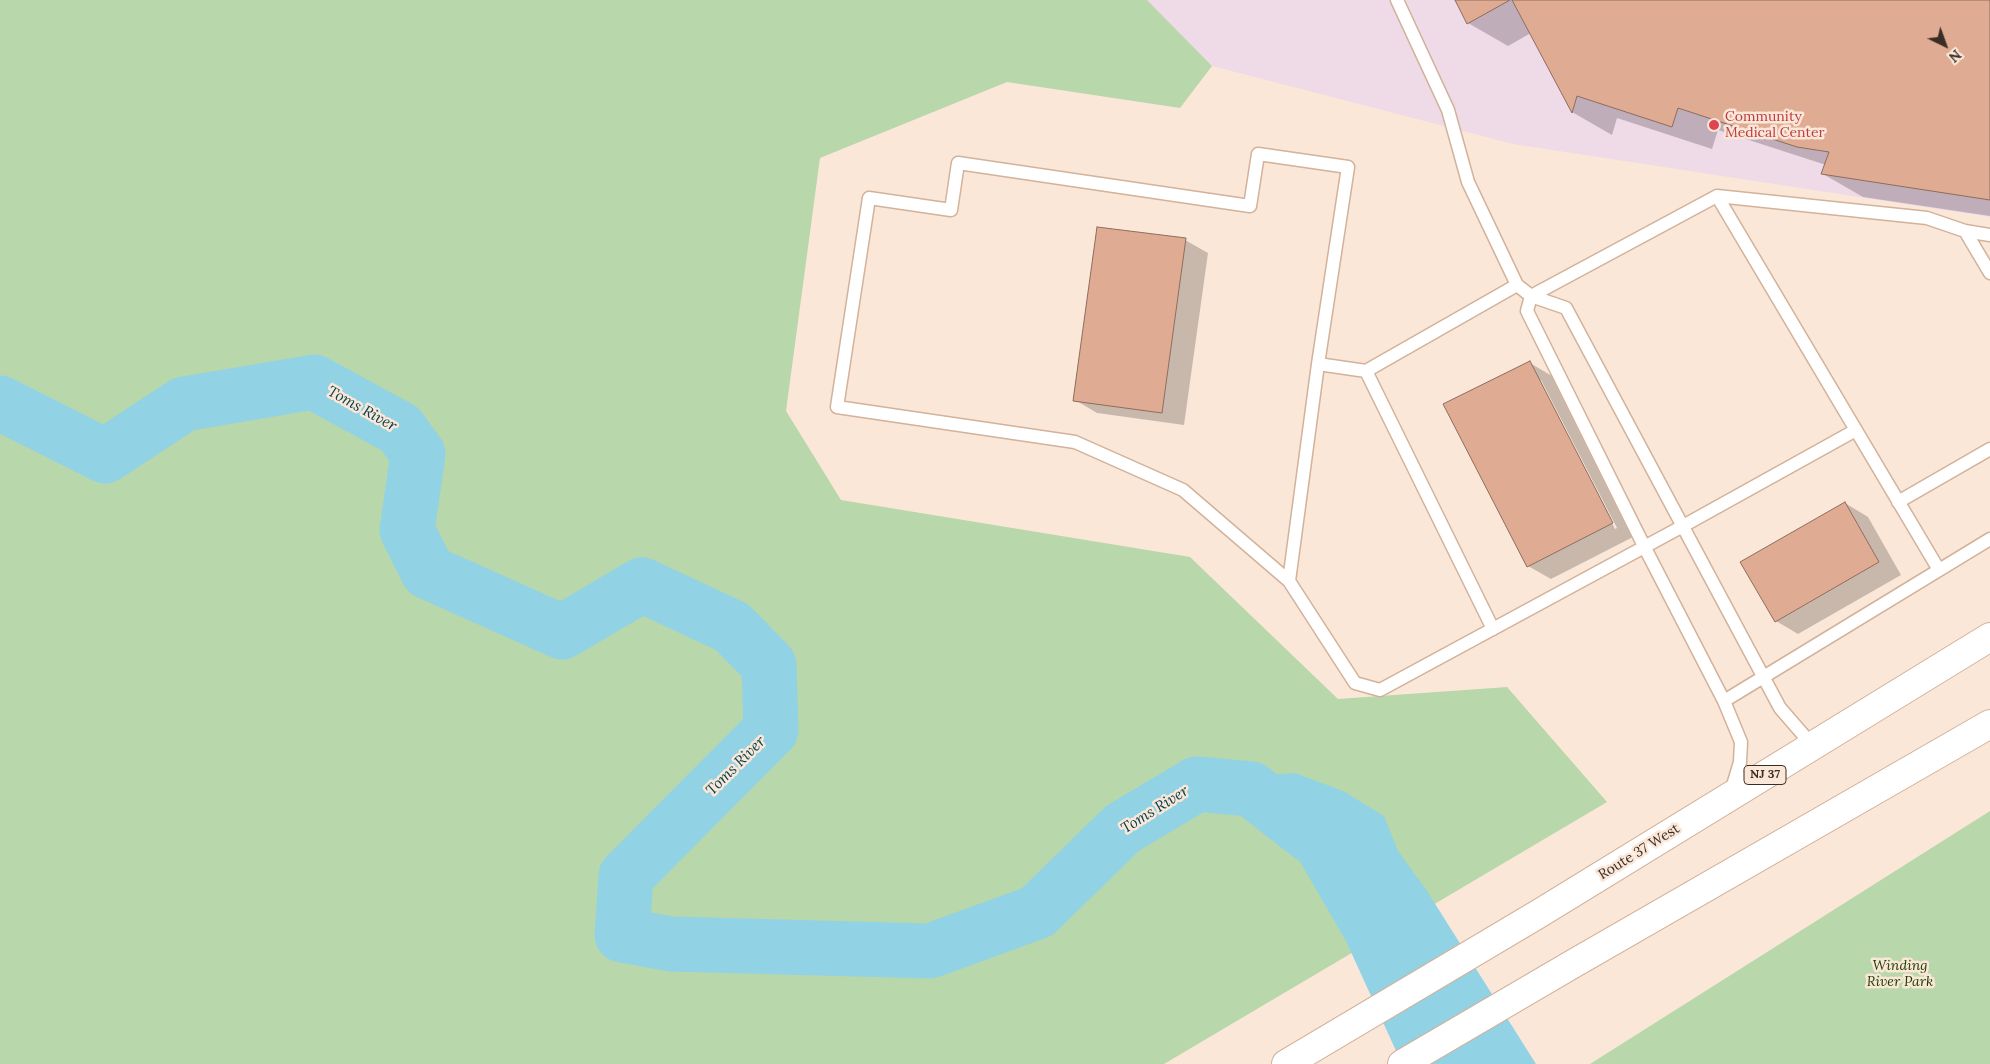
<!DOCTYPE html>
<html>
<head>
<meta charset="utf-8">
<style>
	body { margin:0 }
	#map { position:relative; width:1990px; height:1064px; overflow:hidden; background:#fbe7d8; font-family:Lora,serif }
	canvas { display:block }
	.north { position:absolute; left:1920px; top:20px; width:50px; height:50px; -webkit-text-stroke:4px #fbe7d8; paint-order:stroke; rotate:138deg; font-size:14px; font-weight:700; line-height:20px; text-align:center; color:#3a2d24 }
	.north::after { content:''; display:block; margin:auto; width:18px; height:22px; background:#3a2d24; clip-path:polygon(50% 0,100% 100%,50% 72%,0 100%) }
</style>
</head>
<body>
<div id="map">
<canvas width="1990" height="1064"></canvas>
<div class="north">N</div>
</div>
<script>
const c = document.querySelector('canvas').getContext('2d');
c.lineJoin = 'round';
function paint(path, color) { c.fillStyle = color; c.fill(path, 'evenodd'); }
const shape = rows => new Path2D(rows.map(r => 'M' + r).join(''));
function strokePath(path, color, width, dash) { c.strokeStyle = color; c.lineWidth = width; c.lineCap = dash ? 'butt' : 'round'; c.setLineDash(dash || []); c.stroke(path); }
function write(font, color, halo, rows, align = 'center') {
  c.font = font + ' Lora,serif'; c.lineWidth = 5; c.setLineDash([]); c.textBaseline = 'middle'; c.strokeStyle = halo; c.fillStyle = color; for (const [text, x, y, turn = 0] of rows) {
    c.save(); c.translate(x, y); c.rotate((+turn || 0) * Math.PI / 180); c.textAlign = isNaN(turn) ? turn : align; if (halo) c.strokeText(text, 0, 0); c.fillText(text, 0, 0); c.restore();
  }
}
paint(shape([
	[1147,0,1990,0,1990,217,1513,144,1363,105,1212,66]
]), '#efdae8');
paint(shape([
	[0,0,1147,0,1212,66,1180,108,1007,82,820,158,786,411,841,500,1190,557,1338,699,1507,687,1607,802,1164,1064,0,1064],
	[1990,811,1990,1064,1590,1064]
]), '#b8d7ab');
paint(shape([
	[1295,773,1343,791,1384,816,1398,851,1427,891,1536,1064,1402,1064,1346,941,1295,853,1248,813,1253,776]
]), '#92d2e5');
paint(shape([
	[1456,0,1990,0,1990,216,1863,197,1823,174,1826,165,1718,130,1712,149,1617,118,1612,135,1572,112,1531,33,1508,46,1468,23],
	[1185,240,1208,253,1184,425,1097,413,1075,400],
	[1530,363,1552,376,1635,536,1551,579,1528,566],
	[1538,380,1541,380,1617,528,1615,529],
	[1845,503,1868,517,1901,575,1798,634,1776,621]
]), '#0003');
strokePath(shape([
	[0,403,105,456,184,404,314,382,400,429,418,454,407,530,428,572,562,632,642,585,732,627,769,665,771,730,626,876,622,935,671,944,930,951,1037,912,1123,828,1197,784,1251,789,1310,835]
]), '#92d2e5', 55);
const building = shape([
	[1455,0,1510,0,1467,24,1455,0],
	[1512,0,1990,0,1990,200,1821,174,1829,152,1797,147,1678,108,1672,127,1577,96,1572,113,1512,0],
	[1097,227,1186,238,1162,413,1073,401,1097,227],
	[1530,361,1613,523,1527,567,1443,404,1530,361],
	[1845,502,1879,562,1775,622,1740,562,1845,502]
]);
paint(building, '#dfab93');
strokePath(building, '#8e6c5c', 1);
const service = shape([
	[1397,0,1448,110,1468,182,1517,285,1531,296,1566,308,1780,708,1813,746],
	[1717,196,1927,218,1965,231,1990,235],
	[1965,231,1990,273],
	[1517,285,1366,371,1318,364,1348,167,1258,154,1250,206,958,163,951,210,869,198,837,407,1075,442,1183,490,1289,581,1355,683,1380,690,1683,526,1856,430],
	[1366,371,1493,629],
	[1898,502,1990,449],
	[1289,581,1318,364],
	[1724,701,1990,539],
	[1731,792,1740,762,1741,742,1724,701,1645,548,1527,311,1531,296,1717,196,1939,570]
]);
const trunk = shape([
	[1286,1064,1540,913,1990,637],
	[1402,1064,1571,965,1990,724]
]);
strokePath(service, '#d2b29a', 15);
strokePath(trunk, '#d2b29a', 30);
strokePath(service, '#fff', 12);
strokePath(trunk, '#fff', 28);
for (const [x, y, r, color] of [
	[1714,125,6,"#e0444e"]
]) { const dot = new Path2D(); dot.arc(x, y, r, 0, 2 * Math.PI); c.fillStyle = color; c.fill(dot); strokePath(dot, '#fbe7d8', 2); }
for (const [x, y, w] of [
	[1765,775,42]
]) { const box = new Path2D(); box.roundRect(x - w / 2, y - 9.5, w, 19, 4); c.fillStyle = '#fbe7d8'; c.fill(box); strokePath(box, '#3a2d24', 1); }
write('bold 12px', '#3a2d24', null, [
	["NJ 37",1765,775]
]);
write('14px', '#be3a42', '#fbe7d8', [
	["Community",1725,117],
	["Medical Center",1725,133]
], 'left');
write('14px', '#3a2d24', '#fbe7d8', [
	["Route 37 West",1639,852,-32]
]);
write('italic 14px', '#183e00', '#fbe7d8', [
	["Winding",1900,966],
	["River Park",1900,982]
]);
write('italic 15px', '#04414e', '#fbe7d8', [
	["Toms River",362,409,29],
	["Toms River",736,766,-45],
	["Toms River",1155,810,-32]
]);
</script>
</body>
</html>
